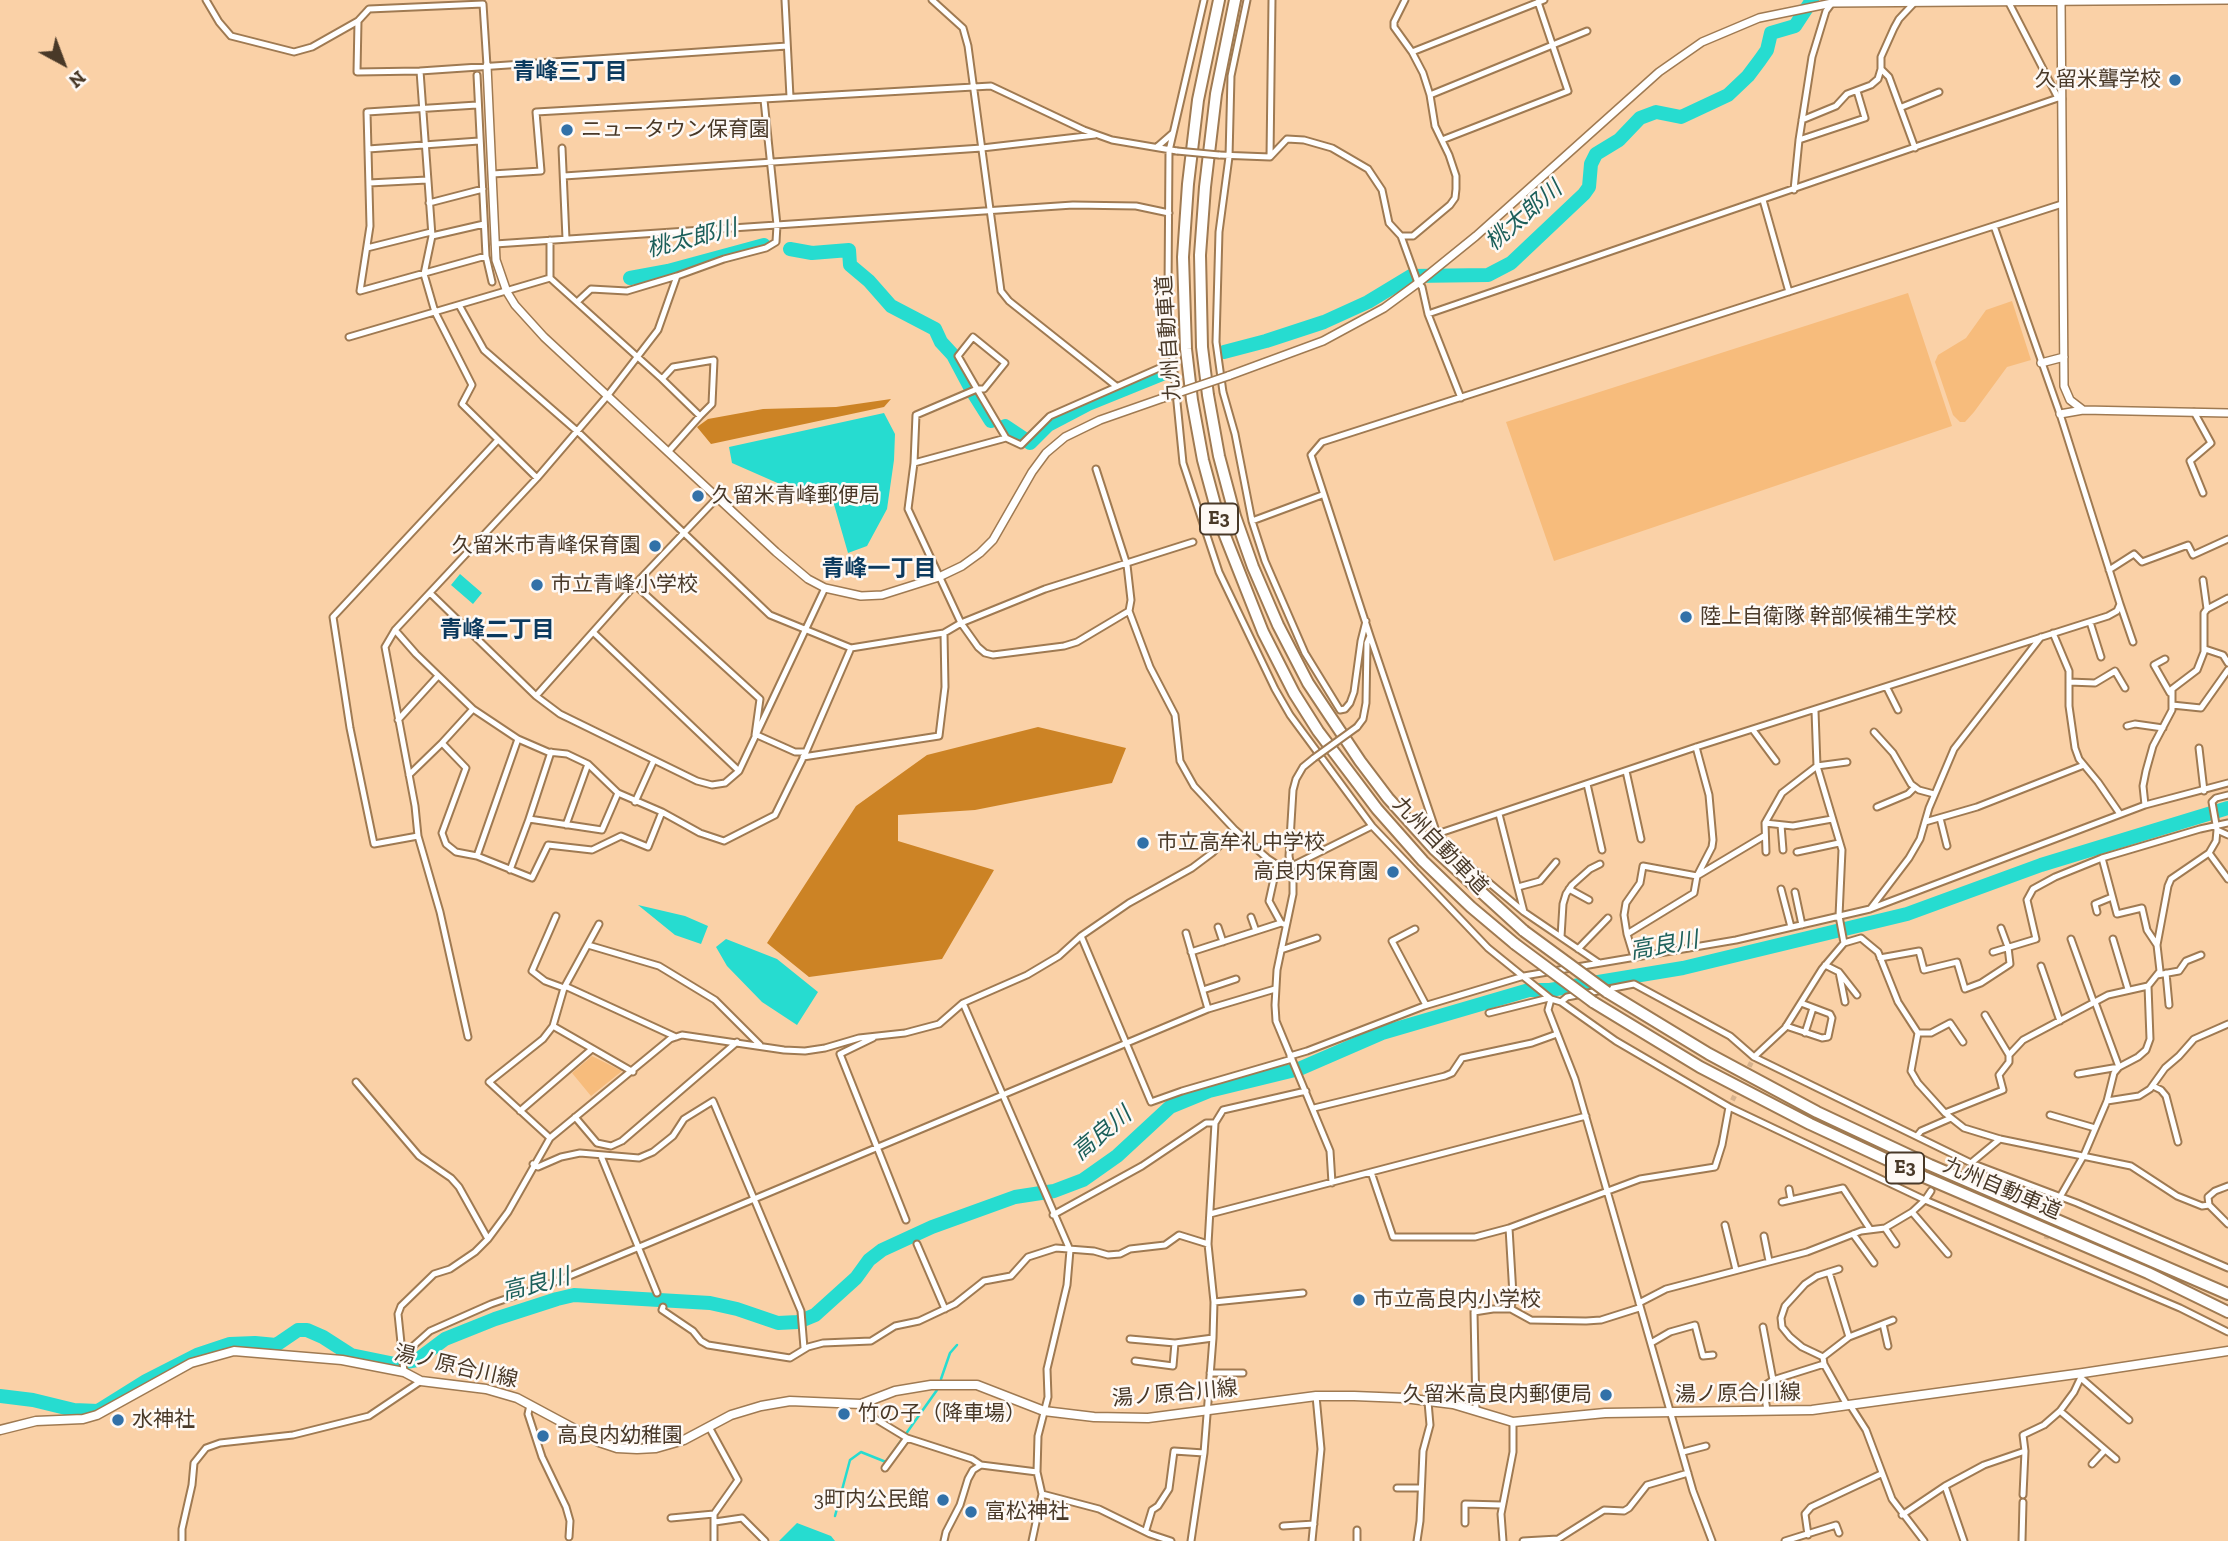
<!DOCTYPE html>
<html>
<head>
<meta charset="utf-8">
<style>
	body { margin:0 }
	#map { position:relative; width:2228px; height:1541px; overflow:hidden; background:#fad1a7; font-family:"Zilla Slab",serif }
	canvas { display:block }
	.north { position:absolute; left:28px; top:28px; width:70px; height:70px; -webkit-text-stroke:5px #fef9f5; paint-order:stroke; rotate:139deg; font-size:19px; font-weight:700; line-height:28px; text-align:center; color:#493928 }
	.north::after { content:''; display:block; margin:auto; width:24px; height:32px; background:#493928; clip-path:polygon(50% 0,100% 100%,50% 72%,0 100%) }
</style>
</head>
<body>
<div id="map">
<canvas width="2228" height="1541"></canvas>
<div class="north">N</div>
</div>
<script>
const c = document.querySelector('canvas').getContext('2d');
c.lineJoin = 'round';
function paint(path, color) { c.fillStyle = color; c.fill(path, 'evenodd'); }
const shape = rows => new Path2D(rows.map(r => 'M' + r).join(''));
function strokePath(path, color, width, dash) { c.strokeStyle = color; c.lineWidth = width; c.lineCap = dash ? 'butt' : 'round'; c.setLineDash(dash || []); c.stroke(path); }
function write(font, color, halo, rows, align = 'center') {
  c.font = font + ' "Zilla Slab","Noto Sans JP",serif'; c.lineWidth = 5; c.setLineDash([]); c.textBaseline = 'middle'; c.strokeStyle = halo; c.fillStyle = color; for (const [text, x, y, turn = 0] of rows) {
    c.save(); c.translate(x, y); c.rotate((+turn || 0) * Math.PI / 180); c.textAlign = isNaN(turn) ? turn : align; if (halo) c.strokeText(text, 0, 0); c.fillText(text, 0, 0); c.restore();
  }
}
paint(shape([
	[1908,293,1952,426,1554,561,1506,422],
	[2012,301,2031,360,2007,367,1974,412,1965,422,1960,422,1953,415,1935,362,1938,355,1966,338,1986,310],
	[592,1056,622,1071,591,1096,572,1073]
]), '#f7bc7c');
paint(shape([
	[891,399,884,407,711,444,697,427,708,419,763,409,836,407],
	[1038,727,1126,748,1112,783,975,810,898,815,898,841,994,870,942,959,809,977,767,943,856,806,927,755]
]), '#cc8325');
paint(shape([
	[884,413,895,434,894,460,887,509,867,546,848,553,831,494,798,492,732,463,729,447],
	[460,574,482,593,473,604,451,585],
	[638,905,685,916,708,926,701,944,675,935],
	[726,939,777,959,818,992,797,1025,762,1002,727,966,716,947],
	[797,1523,831,1536,835,1541,779,1541]
]), '#26dcd0');
strokePath(shape([
	[941,1379,950,1353,957,1345],
	[835,1516,850,1460,861,1452,886,1462,937,1390]
]), '#26dcd0', 2.5);
strokePath(shape([
	[790,249,812,253,849,250,850,265,869,281,891,306,935,329,941,342,953,355,970,387],
	[630,278,668,271,764,245],
	[1224,352,1266,341,1324,322,1368,302,1411,276,1488,275,1511,263,1584,194,1589,187,1591,164,1596,154,1619,140,1640,118,1656,112,1681,117,1728,95,1748,76,1760,60,1767,50,1771,33,1795,26,1812,0],
	[974,394,991,421],
	[1005,426,1023,438],
	[1030,443,1048,425,1088,404,1167,372],
	[0,1396,33,1400,74,1410,98,1411,146,1381,197,1355,230,1344,255,1343,276,1345,298,1330,307,1330,323,1337,351,1355,395,1364,417,1360,445,1339,495,1319,557,1299,574,1295,710,1303,737,1309,778,1323,798,1322,815,1315,856,1278,869,1260,882,1250,932,1227,1015,1197,1054,1191,1083,1180,1117,1156,1170,1107,1209,1091,1299,1069,1382,1033,1529,990,1550,990,1683,968,1907,914,2041,865,2228,808]
]), '#26dcd0', 14);
strokePath(shape([
	[1729,1107,1754,1057],
	[1931,1191,1971,1163],
	[2046,1239,2060,1197]
]), '#d7b38e', 5, [5, 2.5]);
const minor = shape([
	[206,0,219,22,231,36,294,52,312,47,358,21,357,72,420,71,787,46],
	[785,0,790,97],
	[932,0,963,28,968,46,1001,291,1009,301,1116,386],
	[1247,0,1231,76,1229,157,1219,232,1216,342,1223,392,1235,434,1252,521,1265,561,1305,653,1340,710,1345,709,1350,703,1354,692,1361,641,1366,621],
	[2008,1,2058,98],
	[358,21,369,9,483,4,487,66],
	[1412,52,1544,0],
	[1881,69,1889,77,1915,148],
	[420,71,432,236,424,274,435,312,472,385,462,404,537,478],
	[477,75,486,256,492,282],
	[1430,95,1587,31],
	[477,105,367,112,370,226,360,291,486,256],
	[1902,107,1939,92],
	[1802,120,1836,106,1847,94,1871,85,1878,79,1881,69,1881,57,1894,28,1899,19,1914,3],
	[1442,140,1568,91,1538,2],
	[1799,140,1865,118,1857,91],
	[1157,147,1173,133],
	[562,148,566,239],
	[368,149,479,141],
	[1219,155,1270,157,1287,139,1304,140,1332,148,1368,169,1382,190,1389,223,1401,236,1418,283,1422,287,1428,314,1461,398],
	[1270,157,1272,0],
	[492,174,541,171,536,112,991,86,1084,130,1112,140,1177,151],
	[564,176,982,148,1095,135],
	[369,183,427,180],
	[1794,190,1799,140,1812,57,1826,11,1832,3],
	[1763,200,1789,292],
	[429,203,483,189],
	[432,236,484,224],
	[1401,236,1413,236,1450,205,1455,198,1456,189,1456,176,1449,155,1435,126,1430,95,1423,73,1412,52,1394,27,1394,22,1405,0],
	[550,240,550,278,662,379],
	[495,244,1073,205,1136,206,1169,213],
	[367,248,431,232],
	[577,302,591,289,627,291,677,276],
	[459,305,484,350,577,431,770,615,851,648,944,633,961,623,1045,589,1193,542],
	[1428,314,2058,98,2062,99],
	[349,337,550,278],
	[973,337,1005,363,984,389,977,389,958,356,973,337],
	[1173,362,1183,463,1219,572,1275,689,1290,715,1372,826,1488,948,1551,999,1561,1002,1616,1041,1729,1107,1925,1200,2180,1308,2228,1332],
	[2194,412,2211,443,2190,461,2203,493],
	[668,452,700,416,712,404,714,360,673,367,662,379,700,416],
	[914,463,1006,438],
	[1096,469,1127,565,1131,600,1129,611,1150,667,1175,715,1180,761,1194,786,1235,830,1267,858,1282,868,1290,867,1372,826],
	[1252,521,1322,495],
	[2109,570,2134,554,2142,562,2188,545,2193,555,2228,539],
	[635,585,760,699,755,735],
	[430,593,536,696,560,714,697,781,712,785,725,783,739,771,825,588],
	[2120,604,2133,642],
	[2207,609,2228,598],
	[1129,611,1077,642,1064,646,993,655,985,653,978,647,961,623,908,509,914,463,916,415,977,389,1006,438,1021,445,1050,416,1173,362,1168,290,1169,151,1204,0],
	[2090,622,2101,657],
	[395,630,416,654,473,709,518,739,548,752,567,754,588,764,618,793,662,812,700,833,724,841,775,815,806,752,851,648],
	[593,632,739,771],
	[2053,633,2069,671,2069,706,2075,748,2079,759,2098,782,2120,814],
	[1370,636,1437,834,1468,865,1524,912,1599,963],
	[2205,649,2223,655,2228,663],
	[2165,659,2154,665,2170,693],
	[2069,682,2095,683,2115,671,2125,688],
	[1887,688,1898,710],
	[536,696,641,578,717,498],
	[2172,705,2201,708,2228,670],
	[473,709,442,743,466,768,442,833,446,844,456,852,477,856],
	[1815,711,1817,766,1842,850,1839,916,1844,943],
	[398,720,438,676],
	[2127,726,2135,724,2163,728],
	[1357,727,1363,719,1366,703,1367,643,1370,636,1311,455,1322,442,2062,204],
	[1753,730,1776,761],
	[1874,732,1893,753,1911,784,1919,790,1934,794],
	[757,735,795,752,806,752],
	[518,739,477,856,532,878,548,845,592,850,621,836,648,847,662,812],
	[2199,748,2204,791],
	[803,757,939,736,945,687,944,633],
	[1314,758,1303,767,1296,779,1293,790,1289,856,1293,878,1293,894,1277,970,1275,1005,1276,1021,1330,1151,1332,1183],
	[1626,771,1641,839],
	[409,775,442,743],
	[1587,784,1602,850],
	[635,802,654,760],
	[2145,805,2143,786,2146,771,2153,746,2172,710,2172,689,2197,670,2204,652,2204,613,2207,609,2203,580],
	[1877,807,1908,794,1915,787],
	[1499,814,1524,912],
	[1940,818,1947,846],
	[529,819,551,752],
	[1925,822,1977,807,2084,765],
	[1765,823,1793,826,1832,819],
	[566,825,588,764],
	[1781,825,1783,850],
	[2217,830,2228,835],
	[1437,834,1696,747,2108,616,2117,611,2120,604,2060,414,1994,226],
	[418,836,374,844,350,728,333,617,497,441],
	[1766,852,1765,823,1782,793,1817,766,1847,762],
	[1797,852,1839,843],
	[2209,853,2228,879],
	[1277,865,1269,901,1281,923],
	[510,870,529,819,602,830,618,793],
	[1518,887,1540,881,1556,862],
	[1569,889,1589,900],
	[1781,889,1791,927],
	[1795,892,1802,925],
	[1871,908,1909,858,1920,839,1929,808,1954,749,2041,637],
	[2097,912,2095,904,2112,897],
	[556,916,532,971,545,981,564,988],
	[1251,917,1256,931],
	[1218,927,1223,942],
	[1415,929,1392,941,1426,1005],
	[1186,933,1208,1009],
	[1627,934,1624,915,1626,903,1640,883,1643,866,1697,876,1712,847,1713,840,1709,795,1696,747],
	[1081,936,1151,1102,1182,1091,1292,1059],
	[1561,937,1563,904,1566,894,1572,885,1590,869,1600,864],
	[2071,939,2094,1003],
	[2113,939,2128,989],
	[588,945,659,966,715,1000,760,1045],
	[2157,945,2147,930,2142,908,2117,914,2102,858,2200,829,2228,823],
	[1578,949,1608,918],
	[1281,950,1317,938],
	[1191,952,1281,923,1286,925],
	[1993,952,2036,939,2027,900,2033,889,2055,877,2102,858],
	[1634,957,1627,934,1694,893,1697,876,1764,836],
	[1880,958,1919,951,1924,970,1957,962,1965,989,1981,983,2010,964,2008,947,2001,928],
	[1825,965,1839,972,1845,1002],
	[2041,966,2060,1021],
	[1839,972,1857,995],
	[2166,973,2169,1005],
	[2157,975,2179,971,2186,961,2201,955],
	[565,986,676,1037],
	[1203,990,1236,979],
	[1551,999,1548,1010,1575,1079,1693,1491,1712,1541],
	[1561,1002,1567,997,1634,984,1730,1036,1754,1057,1971,1163,2077,1203,2228,1268],
	[963,1003,1070,1250,1067,1285,1047,1369,1048,1397,1038,1436,1037,1472,1042,1494,1032,1541],
	[1489,1013,1549,998],
	[1985,1015,2009,1055],
	[553,1026,633,1072],
	[1786,1026,1822,1038,1828,1037,1832,1018,1830,1014,1801,1003],
	[1805,1033,1813,1008],
	[1918,1033,1931,1033,1950,1023,1963,1042],
	[468,1037,440,912,418,836,415,806,385,647,395,630,537,478,608,395,658,330,677,276,724,259,766,248,776,242,777,225,764,100],
	[873,1038,840,1054,906,1220],
	[1290,1056,1307,1051,1424,1006,1524,976,1736,940,1870,909,2145,805,2228,783],
	[1754,1057,1785,1028,1822,969,1844,943,1861,938,1878,952,1898,1002,1918,1033,1911,1071,1918,1083,1945,1113,2003,1090,1999,1075,2009,1062,2009,1055,2023,1040,2108,995,2148,986],
	[2078,1074,2119,1067,2095,1002],
	[356,1082,419,1156,451,1178,459,1187,488,1239],
	[2153,1086,2161,1090,2166,1096,2178,1142],
	[2107,1101,2139,1096,2150,1089,2165,1068,2179,1056,2194,1039,2228,1024],
	[1314,1108,1445,1076,1452,1073,1462,1058,1532,1043,1557,1034],
	[520,1111,592,1049],
	[1945,1113,1964,1128,2000,1139,2131,1166,2177,1196,2202,1206,2209,1205,2228,1224],
	[2050,1115,2095,1128],
	[575,1117,597,1143,611,1146,622,1141,737,1042],
	[1917,1136,1921,1131,1951,1118],
	[550,1138,489,1082,543,1039,553,1026,564,988,599,924],
	[601,1156,657,1293],
	[1971,1163,2000,1139],
	[533,1164,538,1167,561,1157,580,1153,639,1158,653,1152,673,1136,684,1119,713,1101,801,1311,804,1348],
	[1371,1172,1393,1237,1475,1237,1509,1228,1640,1179,1715,1167,1722,1145,1729,1107],
	[1789,1189,1791,1200],
	[2060,1197,2084,1155,2107,1101,2114,1073,2119,1067,2138,1057,2146,1050,2150,1039,2148,986,2160,971,2157,945,2168,886,2171,879,2209,853,2216,841,2217,830,2212,802,2216,798,2228,795],
	[1782,1202,1843,1188,1870,1229],
	[2209,1205,2208,1197,2215,1191,2228,1186],
	[1912,1212,1948,1254],
	[1210,1214,1586,1116],
	[1053,1215,1142,1166,1206,1123,1215,1123],
	[1725,1225,1736,1270],
	[1509,1228,1513,1295,1511,1309],
	[1885,1228,1896,1244],
	[1853,1234,1874,1263],
	[1764,1236,1769,1261],
	[917,1244,945,1309],
	[1839,1269,1817,1276,1805,1284,1785,1306,1781,1318,1782,1327,1790,1337,1802,1347,1823,1357,1824,1364,1847,1405],
	[1829,1272,1849,1337],
	[1214,1302,1303,1293],
	[1639,1303,1666,1289,1807,1252,1861,1231,1885,1228,1912,1212,1925,1200,1931,1191],
	[663,1307,662,1310,693,1331,701,1341,708,1345,790,1358,808,1347,823,1343,871,1341,895,1326,919,1321,955,1304,984,1281,1011,1276,1028,1257,1056,1248,1094,1251,1108,1255,1120,1254,1130,1249,1165,1245,1179,1235,1208,1244],
	[1883,1324,1888,1346],
	[1763,1327,1773,1380,1824,1364],
	[1130,1339,1175,1343],
	[1651,1343,1670,1332,1695,1325,1703,1356,1713,1355],
	[403,1355,430,1331,491,1304,555,1282,637,1248,1208,1009,1275,989],
	[1823,1357,1849,1337,1893,1320],
	[1135,1361,1173,1366,1175,1343,1213,1338],
	[404,1372,398,1314,401,1306,434,1274,450,1269,475,1252,488,1239,508,1212,550,1138,670,1039,682,1035,784,1050,805,1051,825,1048,859,1038,905,1033,939,1024,963,1003,1027,975,1059,956,1081,936,1129,903,1192,868,1212,853,1235,830],
	[1210,1373,1243,1373],
	[2081,1378,2129,1420],
	[861,1404,869,1415,907,1438,972,1459,981,1465,1037,1472],
	[530,1405,528,1414,542,1457,566,1507,570,1521,569,1537],
	[1850,1405,1866,1430,1892,1499,1924,1541],
	[1767,1410,1764,1392,1767,1384,1773,1380],
	[1476,1411,1474,1312,1493,1309,1511,1309,1531,1320,1586,1321,1601,1320,1639,1308],
	[2060,1411,2116,1459],
	[709,1427,738,1480,714,1514,714,1541],
	[1683,1452,1706,1446],
	[2092,1464,2105,1450],
	[885,1468,907,1438],
	[1945,1486,1984,1465,2025,1451],
	[1397,1488,1421,1488],
	[1042,1494,1099,1509,1150,1534,1171,1541],
	[2023,1495,2025,1451,2023,1435,2044,1425,2060,1411,2074,1392,2083,1373],
	[1902,1515,1945,1486,1964,1541],
	[671,1518,714,1514],
	[715,1522,742,1518,765,1541],
	[1465,1523,1465,1504,1501,1505],
	[1283,1526,1314,1524],
	[1146,1530,1152,1510,1158,1506,1169,1489,1174,1451,1204,1453],
	[1808,1535,1805,1514,1811,1507,1881,1474],
	[182,1541,182,1529,192,1485,194,1463,206,1448,220,1443,293,1435,369,1416,421,1381],
	[944,1541,946,1532,960,1505,968,1479,973,1470,981,1465],
	[1191,1541,1204,1453,1213,1338,1214,1302,1208,1244,1215,1123,1223,1110,1306,1091],
	[1312,1541,1321,1449,1316,1396],
	[1357,1541,1357,1530],
	[1417,1541,1420,1521,1423,1451,1430,1425,1428,1402],
	[1503,1541,1501,1514,1513,1452,1513,1422],
	[1523,1541,1558,1539,1604,1510,1624,1511,1629,1508,1647,1485,1688,1473],
	[1785,1541,1836,1525,1839,1533],
	[2022,1541,2023,1502]
]);
const tertiary = shape([
	[2061,2,2064,386,2070,400,2083,410],
	[487,66,496,260,507,292,515,305,544,337,776,552,808,579,825,588,861,596,882,595,939,577,962,566,980,553,993,540,1032,472,1046,453,1065,437,1100,420,1163,398],
	[2041,363,2064,357],
	[1228,376,1323,341,1384,308,1418,283,1476,236,1659,72,1702,42,1759,18,1832,3,2228,0],
	[2060,414,2083,410,2228,413]
]);
const secondary = shape([
	[2061,0,2061,2],
	[0,1430,36,1421,83,1419,97,1415,191,1363,234,1351,342,1360,404,1372,421,1381,486,1389,517,1398,599,1442,617,1448,637,1449,656,1448,684,1440,731,1415,761,1406,790,1401,861,1404,895,1391,931,1385,977,1385,1044,1411,1094,1417,1148,1418,1316,1396,1354,1396,1404,1398,1453,1404,1513,1422,1605,1413,1812,1410,2083,1373,2228,1351]
]);
const motorway = shape([
	[1219,0,1198,100,1188,184,1183,257,1186,349,1192,400,1203,460,1220,523,1263,632,1294,693,1318,731,1377,809,1423,861,1471,907,1515,944],
	[1235,0,1216,94,1205,187,1200,255,1202,347,1208,395,1219,456,1235,516,1253,567,1278,625,1308,683,1360,761,1388,798,1434,849,1524,931],
	[1607,992,1709,1054,1817,1112,1930,1165,2228,1294],
	[1593,1002,1700,1067,1810,1124,1924,1177,2148,1273,2228,1312]
]);
strokePath(minor, '#9f7a52', 9);
strokePath(tertiary, '#9f7a52', 10);
strokePath(secondary, '#9f7a52', 11);
strokePath(motorway, '#9f7a52', 14);
strokePath(minor, '#fff', 5);
strokePath(tertiary, '#fff', 7);
strokePath(secondary, '#fff', 8);
strokePath(motorway, '#fff', 10);
const minorBridge = shape([
	[1177,151,1219,155],
	[1314,758,1357,727]
]);
const tertiaryBridge = shape([
	[1163,398,1228,376]
]);
const motorwayBridge = shape([
	[1524,931,1607,992],
	[1515,944,1593,1002]
]);
strokePath(minorBridge, '#9f7a52', 9, []);
strokePath(tertiaryBridge, '#9f7a52', 10, []);
strokePath(motorwayBridge, '#9f7a52', 14, []);
strokePath(minorBridge, '#fff', 5);
strokePath(tertiaryBridge, '#fff', 7);
strokePath(motorwayBridge, '#fff', 10);
for (const [x, y, r, color] of [
	[2175,80,7,"#3271a8"],
	[567,130,7,"#3271a8"],
	[698,496,7,"#3271a8"],
	[655,546,7,"#3271a8"],
	[537,585,7,"#3271a8"],
	[1686,617,7,"#3271a8"],
	[1143,843,7,"#3271a8"],
	[1393,872,7,"#3271a8"],
	[1359,1300,7,"#3271a8"],
	[1606,1395,7,"#3271a8"],
	[844,1414,7,"#3271a8"],
	[118,1420,7,"#3271a8"],
	[543,1436,7,"#3271a8"],
	[943,1500,7,"#3271a8"],
	[971,1512,7,"#3271a8"]
]) { const dot = new Path2D(); dot.arc(x, y, r, 0, 2 * Math.PI); c.fillStyle = color; c.fill(dot); strokePath(dot, '#fef9f5', 2.5); }
for (const [x, y, w] of [
	[1219,519,38],
	[1905,1168,38]
]) { const box = new Path2D(); box.roundRect(x - w / 2, y - 15.5, w, 31, 5); c.fillStyle = '#fef9f5'; c.fill(box); strokePath(box, '#493928', 2); }
write('bold 19px', '#493928', null, [
	["E3",1219,519],
	["E3",1905,1168]
]);
write('21px', '#493928', '#fef9f5', [
	["久留米聾学校",2161,80,"right"],
	["ニュータウン保育園",581,130],
	["久留米青峰郵便局",712,496],
	["久留米市青峰保育園",641,546,"right"],
	["市立青峰小学校",551,585],
	["陸上自衛隊 幹部候補生学校",1700,617],
	["市立高牟礼中学校",1157,843],
	["高良内保育園",1379,872,"right"],
	["市立高良内小学校",1373,1300],
	["久留米高良内郵便局",1592,1395,"right"],
	["竹の子（降車場）",858,1414],
	["水神社",132,1420],
	["高良内幼稚園",557,1436],
	["3町内公民館",929,1500,"right"],
	["富松神社",985,1512]
], 'left');
write('21px', '#493928', '#fef9f5', [
	["九州自動車道",1169,338,-94],
	["九州自動車道",1440,846,46],
	["九州自動車道",2002,1189,23],
	["湯ノ原合川線",456,1367,13],
	["湯ノ原合川線",1175,1394,-5],
	["湯ノ原合川線",1738,1394,-1]
]);
write('bold 23px', '#0c3a5e', '#fef9f5', [
	["青峰三丁目",570,72],
	["青峰一丁目",879,569],
	["青峰二丁目",497,630]
]);
write('italic 23px', '#1c5f5a', '#fef9f5', [
	["桃太郎川",1524,216,-41],
	["桃太郎川",692,239,-14],
	["高良川",1664,946,-10],
	["高良川",1102,1134,-40],
	["高良川",536,1285,-14]
]);
</script>
</body>
</html>
